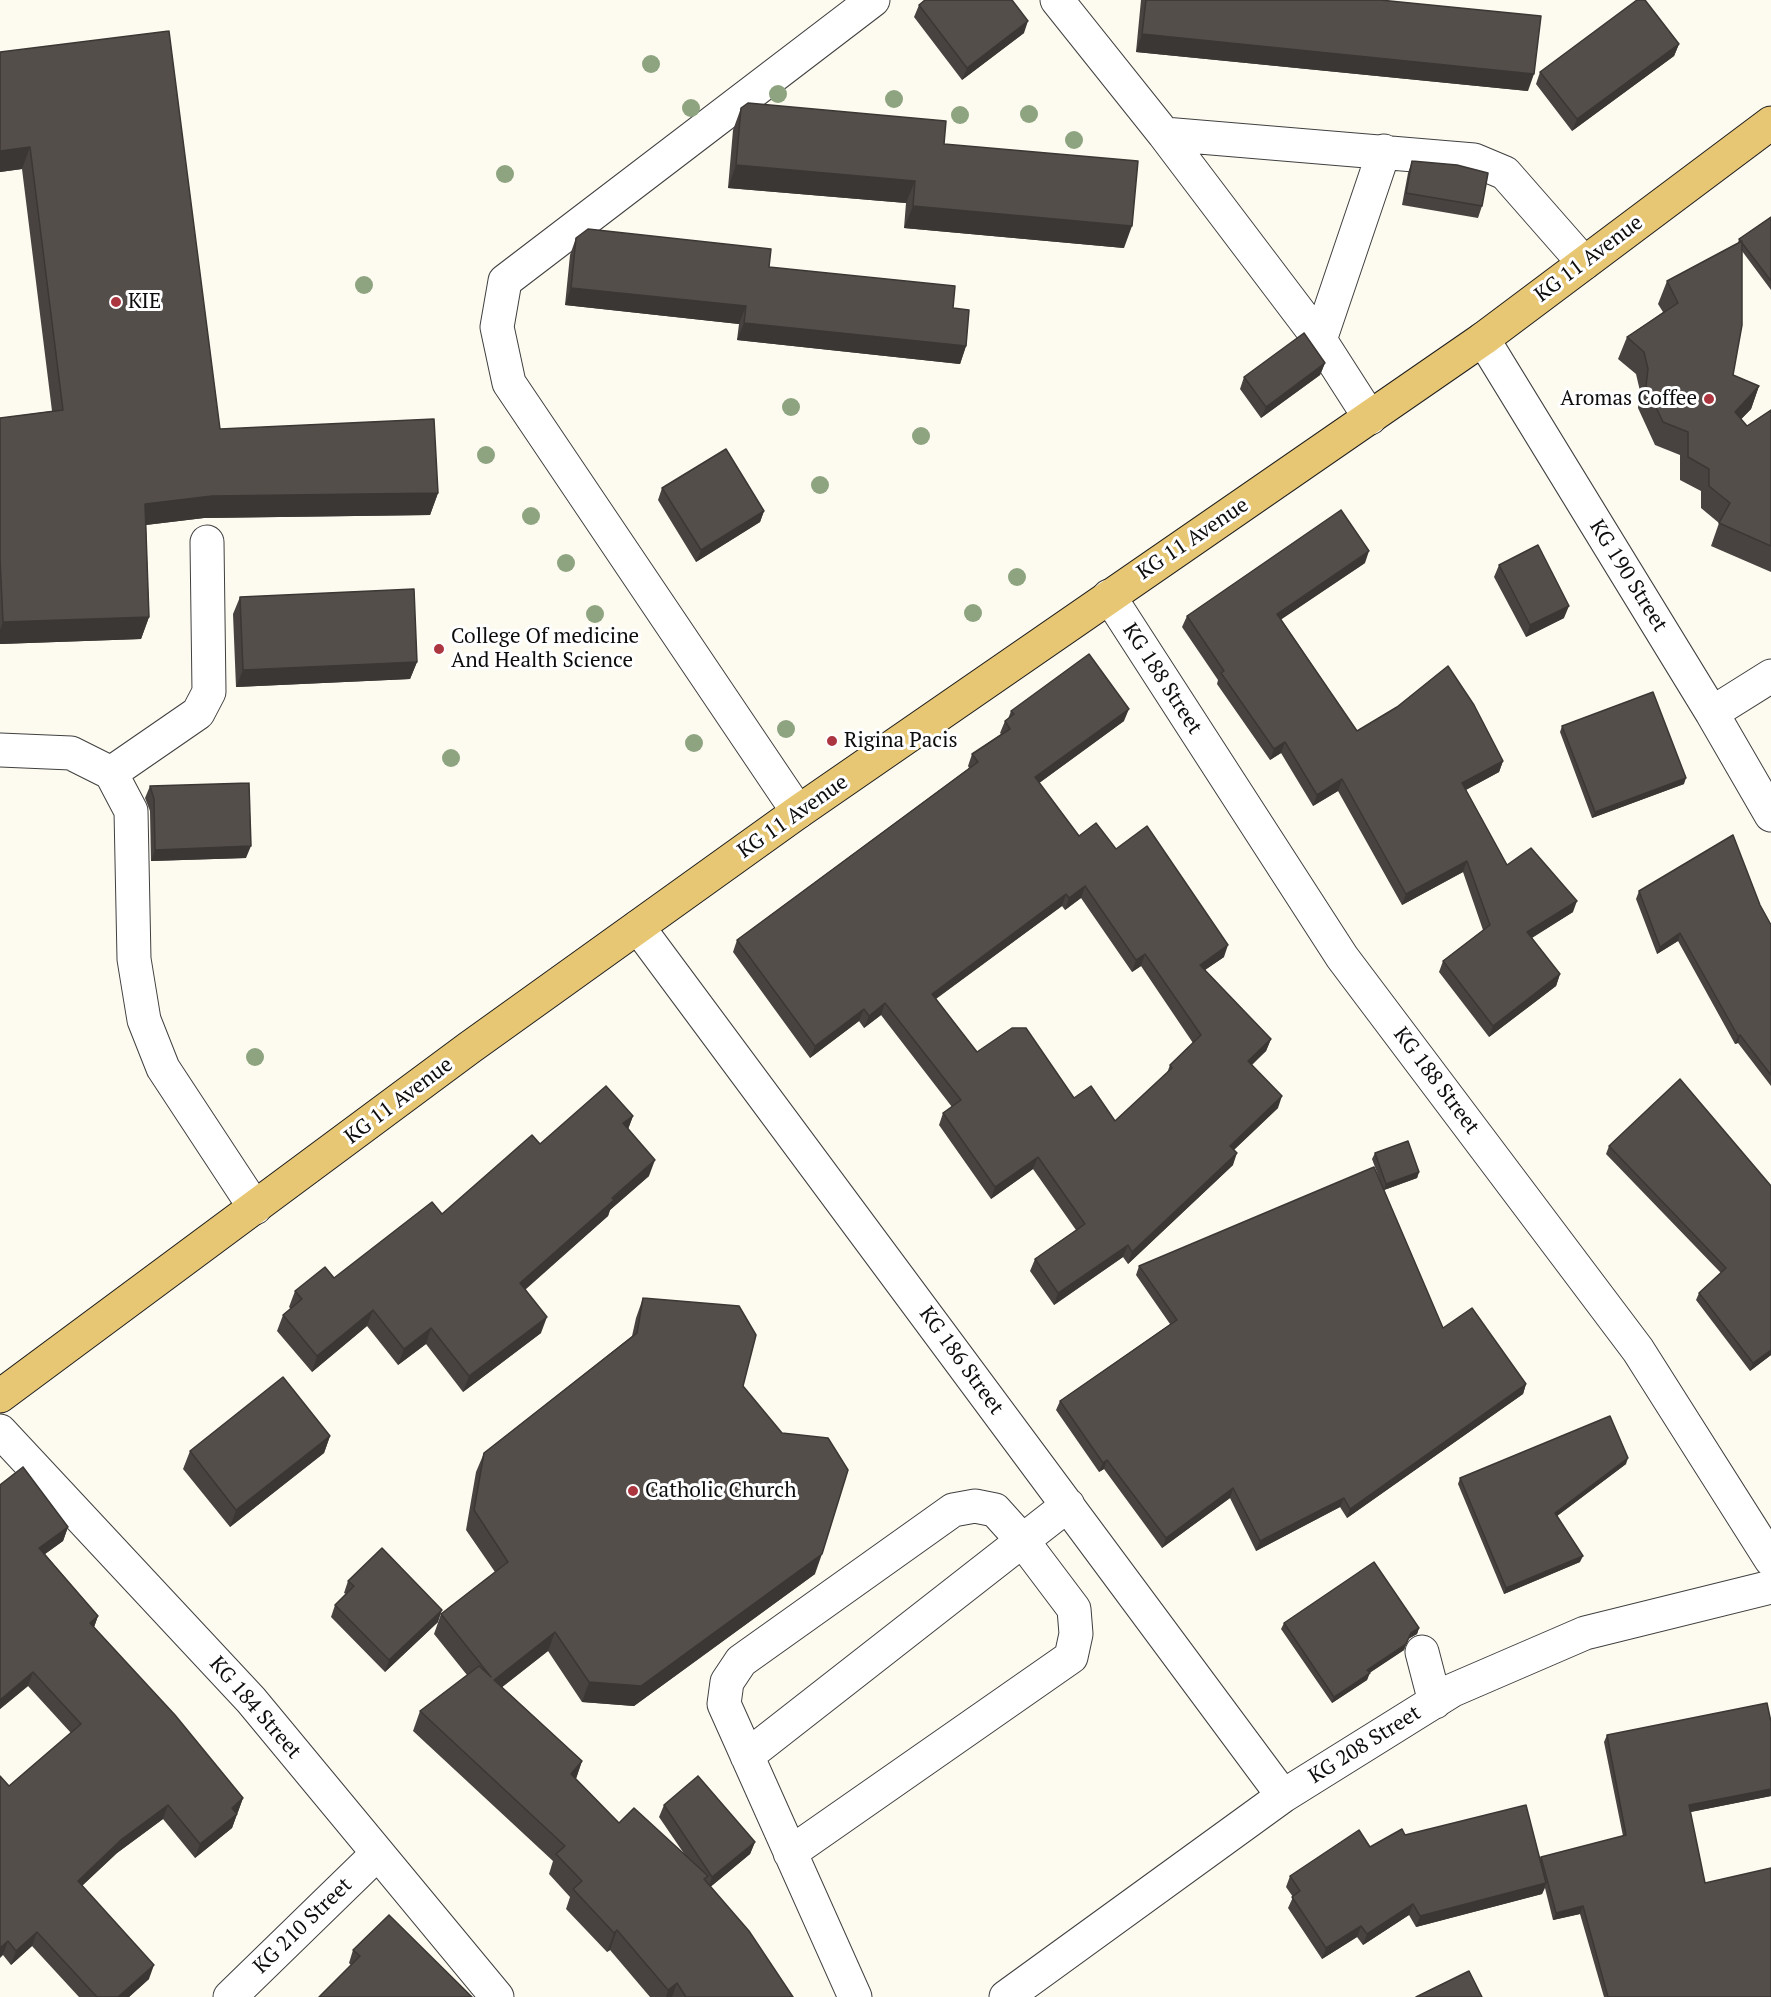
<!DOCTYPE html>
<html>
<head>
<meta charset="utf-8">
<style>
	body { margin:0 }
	canvas { display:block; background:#fdfaef }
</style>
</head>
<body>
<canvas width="1771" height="1997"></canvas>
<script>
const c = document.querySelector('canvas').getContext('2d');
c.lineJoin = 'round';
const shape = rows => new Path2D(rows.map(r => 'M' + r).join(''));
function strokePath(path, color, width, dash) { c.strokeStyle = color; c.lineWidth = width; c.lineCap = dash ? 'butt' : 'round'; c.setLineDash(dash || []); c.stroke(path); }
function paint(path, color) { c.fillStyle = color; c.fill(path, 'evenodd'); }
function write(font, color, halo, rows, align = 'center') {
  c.font = font + ' "PT Serif",serif'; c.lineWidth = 6; c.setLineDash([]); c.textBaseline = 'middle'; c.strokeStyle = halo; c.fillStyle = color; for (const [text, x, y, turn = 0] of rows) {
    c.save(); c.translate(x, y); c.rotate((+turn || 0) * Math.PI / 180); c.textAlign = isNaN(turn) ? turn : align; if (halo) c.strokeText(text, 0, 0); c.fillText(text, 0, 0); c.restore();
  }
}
const minor = shape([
	[1057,0,1164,134,1320,340,1370,418],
	[1164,134,1474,160,1505,173,1584,263],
	[1483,339,1712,713,1771,815],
	[1320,340,1384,151],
	[1109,596,1342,957,1638,1350,1771,1560],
	[1712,713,1771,676],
	[0,750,71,753,111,773,131,811,134,959,144,1020,163,1068,255,1208],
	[111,773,198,713,209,692,207,542],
	[798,812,509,383,497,327,505,281,873,0],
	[638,927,1283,1796],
	[0,1431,251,1700,497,1997],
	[1422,1652,1435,1702],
	[747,1756,1068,1505],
	[790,1853,1071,1657,1076,1634,1074,1609,1022,1540,995,1510,975,1506,953,1510,741,1661,727,1682,724,1704,855,1997],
	[230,1997,377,1854],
	[1006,1997,1283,1796,1453,1690,1585,1633,1771,1587]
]);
const major = shape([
	[0,1396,469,1048,798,812,1483,339,1771,123]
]);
strokePath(minor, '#404040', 35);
strokePath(major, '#1e1e1e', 35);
strokePath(minor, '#fff', 33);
strokePath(major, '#e8c774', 33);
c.fillStyle = '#8ea480';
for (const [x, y] of [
	[651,64],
	[778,94],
	[894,99],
	[691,108],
	[1029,114],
	[960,115],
	[1074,140],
	[505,174],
	[364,285],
	[791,407],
	[921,436],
	[486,455],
	[820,485],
	[531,516],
	[566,563],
	[1017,577],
	[973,613],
	[595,614],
	[786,729],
	[694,743],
	[451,758],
	[255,1057]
]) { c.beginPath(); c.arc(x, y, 9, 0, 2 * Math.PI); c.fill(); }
paint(shape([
	[1141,0,1380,0,1528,91,1136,52],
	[919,5,1024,33,962,80,914,17],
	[1679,44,1674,56,1572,131,1536,84,1540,72],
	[0,52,220,429,438,493,430,515,204,518,146,525,149,617,141,639,0,644,0,418,52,411,22,169,0,172],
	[741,108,944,144,1124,248,904,228,906,203,728,188,733,130],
	[1412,161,1482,206,1478,218,1402,205,1408,173],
	[1771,217,1771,290,1742,251,1733,375,1759,386,1751,409,1741,419,1747,426,1771,410,1771,572,1711,546,1719,523,1701,508,1701,491,1680,480,1680,455,1655,445,1638,408,1640,391,1636,374,1618,359,1627,337,1663,312,1658,304,1667,281,1738,243,1739,239],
	[576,238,769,267,953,308,966,346,960,364,737,340,739,324,565,305,570,255],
	[1325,363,1320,375,1261,418,1240,389,1244,377],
	[662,488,764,511,760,522,696,562,658,500],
	[1365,563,1281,619,1357,731,1503,761,1499,772,1466,790,1507,865,1573,912,1532,938,1560,974,1556,986,1489,1037,1439,972,1443,961,1483,930,1463,872,1402,905,1338,791,1313,806,1281,753,1270,760,1217,684,1218,680,1182,627,1187,616],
	[1499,565,1564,618,1526,637,1494,577],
	[240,597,417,662,410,679,236,687,233,614],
	[1011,711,1124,721,1039,783,1079,836,1116,849,1224,957,1205,970,1271,1039,1266,1051,1252,1065,1278,1108,1234,1150,1233,1165,1128,1264,1123,1257,1054,1305,1030,1271,1035,1259,1076,1230,1033,1169,991,1199,939,1125,943,1113,952,1107,881,1015,864,1028,859,1021,810,1058,733,952,737,940,969,768,968,766,972,754,1001,734,1000,733,1005,721,1008,719],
	[1081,898,1132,972,1141,966,1193,1043,1170,1065,1167,1073,1115,1121,1074,1098,977,1052,936,999,1062,906,1065,910],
	[1562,726,1684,784,1592,818,1560,732],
	[150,786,246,858,151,861,150,811,145,798],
	[1639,891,1760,905,1771,925,1771,1086,1738,1043,1735,1044,1678,941,1657,954,1636,899],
	[633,1116,628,1129,649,1176,610,1210,608,1216,525,1290,541,1333,463,1392,426,1344,398,1365,367,1326,312,1372,277,1331,283,1315,291,1309,289,1307,295,1291,334,1278,442,1214,540,1144],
	[1609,1146,1771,1186,1771,1355,1750,1371,1696,1300,1699,1293,1721,1273,1606,1154],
	[1375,1153,1419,1172,1417,1178,1384,1190,1443,1328,1526,1384,1523,1394,1347,1518,1340,1507,1256,1551,1230,1498,1162,1548,1104,1469,1099,1472,1056,1410,1060,1401,1170,1324,1136,1275,1139,1266,1382,1186,1372,1159],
	[643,1298,743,1386,815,1574,634,1706,582,1702,548,1651,502,1687,582,1761,576,1779,619,1823,685,1855,659,1817,664,1805,755,1842,750,1854,710,1887,793,1997,650,1997,610,1950,607,1952,566,1909,570,1897,549,1874,553,1861,413,1731,420,1711,467,1675,434,1634,441,1614,495,1572,466,1530,476,1472,484,1453,632,1336,636,1318],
	[330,1436,324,1453,230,1527,183,1469,190,1451],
	[1626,1464,1557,1516,1580,1562,1504,1594,1458,1484,1460,1478],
	[0,1485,68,1527,63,1541,45,1554,98,1616,94,1627,243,1798,232,1828,195,1858,163,1819,117,1853,82,1886,149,1979,129,1997,79,1997,32,1946,11,1965,3,1955,9,1786,71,1733,28,1686,0,1709],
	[348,1581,438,1622,385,1672,331,1617,335,1605,346,1594,344,1593],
	[1284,1623,1419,1628,1417,1634,1408,1639,1404,1650,1369,1673,1367,1680,1332,1703,1281,1629],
	[1771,1722,1771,1796,1690,1812,1705,1883,1771,1997,1604,1997,1580,1914,1553,1920,1545,1888,1542,1894,1416,1927,1409,1915,1363,1945,1357,1937,1322,1959,1288,1908,1293,1897,1286,1887,1290,1876,1405,1835,1540,1860,1541,1857,1623,1836,1604,1742,1607,1735],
	[353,1950,472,1997,351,1965,349,1963]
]), '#484340');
paint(shape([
	[1028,21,1024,33,962,80,967,68],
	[1142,34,1534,74,1528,91,1136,52],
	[1679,44,1674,56,1572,131,1577,119],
	[30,147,22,169,0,172,0,151],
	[736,165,915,181,906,203,728,188],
	[913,206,1132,226,1124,248,904,228],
	[571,288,746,306,739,324,565,305],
	[744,323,966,346,960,364,737,340],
	[1325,363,1320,375,1261,418,1266,407],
	[1759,386,1751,409,1727,434,1735,412],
	[438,493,430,515,204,518,137,526,145,504,212,496],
	[764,511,760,522,696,562,701,550],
	[1369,551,1365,563,1273,625,1277,614],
	[1569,606,1564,618,1526,637,1530,625],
	[149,617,141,639,0,644,0,630,3,622],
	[417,662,410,679,236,687,243,670],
	[1129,709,1124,721,1031,789,1035,777],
	[1285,742,1281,753,1270,760,1274,749],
	[1503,761,1499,772,1458,794,1462,783],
	[1686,778,1684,784,1592,818,1595,812],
	[1342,779,1338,791,1313,806,1317,795],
	[251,846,246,858,151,861,155,850],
	[1467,861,1463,872,1402,905,1406,894],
	[1085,886,1081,898,1065,910,1069,898],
	[1066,894,1062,906,927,1005,932,994],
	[1577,901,1573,912,1523,943,1527,932],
	[1680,933,1678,941,1657,954,1660,947],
	[1228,945,1224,957,1196,976,1200,965],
	[1145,954,1141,966,1132,972,1136,960],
	[1560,974,1556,986,1489,1037,1493,1026],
	[885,1003,881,1015,864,1028,869,1016],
	[864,1009,859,1021,810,1058,815,1046],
	[1740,1035,1738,1043,1735,1044,1738,1036],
	[1271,1039,1266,1051,1243,1072,1248,1061],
	[1282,1096,1278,1108,1225,1158,1230,1146],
	[633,1116,627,1132,623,1123],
	[1237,1153,1233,1165,1128,1264,1132,1252],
	[1038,1157,1033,1169,991,1199,995,1187],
	[655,1160,649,1176,610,1210,608,1216,514,1299,520,1283],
	[1419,1172,1417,1178,1384,1190,1386,1184],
	[1128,1245,1123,1257,1054,1305,1058,1293],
	[373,1310,367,1326,312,1372,317,1356],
	[547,1317,541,1333,463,1392,469,1376],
	[431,1328,426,1344,398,1365,404,1349],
	[1771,1350,1771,1355,1750,1371,1753,1363],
	[1526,1384,1523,1394,1347,1518,1350,1509],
	[330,1436,324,1453,230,1527,236,1510],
	[1628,1458,1626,1464,1553,1519,1555,1513],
	[1107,1460,1104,1469,1099,1472,1103,1463],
	[1233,1488,1230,1498,1162,1548,1166,1538],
	[1344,1498,1340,1507,1256,1551,1260,1541],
	[68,1527,63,1541,34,1562,39,1548],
	[822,1554,815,1574,634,1706,582,1702,589,1682],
	[1583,1556,1580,1562,1504,1594,1506,1588],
	[442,1610,438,1622,385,1672,389,1660],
	[98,1616,93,1630,90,1623],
	[1419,1628,1417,1634,1408,1639,1404,1650,1365,1676,1367,1670,1411,1633],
	[555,1632,548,1651,487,1699,494,1680],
	[33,1672,28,1686,0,1709,0,1700],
	[1370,1673,1367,1680,1332,1703,1334,1697],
	[582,1761,575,1781,571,1774],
	[1771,1789,1771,1796,1686,1813,1689,1805],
	[243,1798,238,1812,234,1816,237,1814,232,1828,195,1858,200,1844],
	[168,1805,163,1819,117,1853,72,1895,78,1881,122,1839],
	[755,1842,750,1854,708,1889,712,1877],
	[1546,1883,1542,1894,1416,1927,1420,1916],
	[1413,1904,1409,1915,1363,1945,1367,1934],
	[1583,1906,1580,1914,1553,1920,1556,1913],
	[1361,1926,1357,1937,1322,1959,1326,1948],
	[617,1930,610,1950,607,1952,614,1933],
	[37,1932,32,1946,11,1965,16,1951],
	[8,1941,3,1955,0,1958,0,1948],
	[154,1965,149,1979,129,1997,118,1997],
	[677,1983,672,1997,666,1997,668,1990]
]), '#3b3734');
const building = shape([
	[925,0,1012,0,1028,21,967,68,919,5,925,0],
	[1146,0,1380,0,1541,16,1534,74,1142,34,1146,0],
	[1637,0,1645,0,1679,44,1577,119,1540,72,1637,0],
	[169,31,220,429,434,419,438,493,212,496,145,504,149,617,3,622,0,558,0,418,63,410,30,147,0,151,0,52,169,31],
	[748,103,946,121,944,144,1138,161,1132,226,913,206,915,181,736,165,741,108,748,103],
	[1412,161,1457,165,1488,173,1482,206,1406,193,1412,161],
	[1771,217,1771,281,1739,239,1771,217],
	[588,229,771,249,769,267,955,286,953,308,969,310,966,346,744,323,746,306,571,288,576,238,588,229],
	[1742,241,1742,325,1733,375,1759,386,1735,412,1747,426,1771,410,1771,546,1719,523,1730,503,1709,486,1709,469,1688,457,1688,432,1663,422,1646,386,1648,369,1644,352,1627,337,1678,303,1667,281,1742,241],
	[1304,333,1325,363,1266,407,1244,377,1304,333],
	[726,449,764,511,701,550,662,488,726,449],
	[1341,510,1369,551,1277,614,1357,731,1397,707,1448,666,1474,705,1503,761,1462,783,1507,865,1531,848,1577,901,1527,932,1560,974,1493,1026,1443,961,1490,925,1467,861,1406,894,1342,779,1317,795,1285,742,1274,749,1221,673,1224,671,1187,616,1341,510],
	[1538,545,1569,606,1530,625,1499,565,1538,545],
	[414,589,417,662,243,670,240,597,414,589],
	[1089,654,1129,709,1035,777,1079,836,1096,823,1116,849,1147,826,1228,945,1200,965,1271,1039,1248,1061,1282,1096,1230,1146,1237,1153,1132,1252,1128,1245,1058,1293,1035,1259,1085,1224,1038,1157,995,1187,943,1113,961,1100,885,1003,869,1016,864,1009,815,1046,737,940,978,762,972,754,1010,729,1005,721,1014,714,1011,711,1089,654],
	[1085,886,1136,960,1145,954,1201,1035,1170,1065,1172,1068,1115,1121,1091,1086,1074,1098,1026,1028,1012,1028,977,1052,932,994,1066,894,1069,898,1085,886],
	[1653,692,1686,778,1595,812,1562,726,1653,692],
	[249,783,251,846,155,850,154,799,150,786,249,783],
	[1733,835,1760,905,1771,925,1771,1075,1740,1035,1738,1036,1680,933,1660,947,1639,891,1733,835],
	[1680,1079,1771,1186,1771,1350,1753,1363,1699,1293,1726,1268,1609,1146,1680,1079],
	[606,1086,633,1116,623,1123,655,1160,612,1198,614,1200,520,1283,547,1317,469,1376,431,1328,404,1349,373,1310,317,1356,283,1315,302,1299,295,1291,325,1267,334,1278,432,1202,442,1214,532,1135,540,1144,606,1086],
	[1408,1141,1419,1172,1386,1184,1375,1153,1408,1141],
	[1374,1167,1443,1328,1472,1308,1526,1384,1350,1509,1344,1498,1260,1541,1233,1488,1166,1538,1107,1460,1103,1463,1060,1401,1177,1320,1139,1266,1374,1167],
	[643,1298,739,1306,756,1335,743,1386,782,1433,828,1438,848,1470,822,1554,641,1686,589,1682,555,1632,494,1680,582,1761,571,1774,619,1823,634,1808,708,1876,704,1879,749,1931,793,1997,686,1997,677,1983,668,1990,617,1930,614,1933,573,1889,582,1881,556,1854,565,1846,420,1711,479,1666,491,1677,441,1614,508,1562,474,1510,484,1453,637,1333,643,1298],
	[283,1377,330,1436,236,1510,190,1451,283,1377],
	[1610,1416,1628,1458,1555,1513,1583,1556,1506,1588,1460,1478,1610,1416],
	[23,1467,68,1527,39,1548,98,1616,90,1623,175,1715,243,1798,232,1808,237,1814,200,1844,168,1805,122,1839,78,1881,154,1965,118,1997,97,1997,37,1932,16,1951,8,1941,0,1948,0,1776,9,1786,81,1724,33,1672,0,1700,0,1485,23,1467],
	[382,1548,442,1610,389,1660,335,1605,354,1586,348,1581,382,1548],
	[1374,1562,1419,1628,1411,1633,1406,1644,1367,1670,1370,1673,1334,1697,1284,1623,1374,1562],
	[1767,1703,1771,1722,1771,1789,1689,1805,1705,1883,1771,1868,1771,1997,1608,1997,1583,1906,1556,1913,1541,1857,1626,1835,1607,1735,1767,1703],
	[698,1776,755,1842,712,1877,664,1805,698,1776],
	[1526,1805,1546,1883,1420,1916,1413,1904,1367,1934,1361,1926,1326,1948,1292,1897,1300,1891,1290,1876,1359,1830,1370,1847,1402,1829,1405,1835,1526,1805],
	[389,1915,472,1997,319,1997,360,1956,353,1950,389,1915],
	[1469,1971,1482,1997,1416,1997,1469,1971]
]);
paint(building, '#544e4b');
strokePath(building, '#3b3734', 1.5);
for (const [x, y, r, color] of [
	[116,302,6,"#ac3640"],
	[1709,399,6,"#ac3640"],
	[439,649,6,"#ac3640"],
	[832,741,6,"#ac3640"],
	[633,1491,6,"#ac3640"]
]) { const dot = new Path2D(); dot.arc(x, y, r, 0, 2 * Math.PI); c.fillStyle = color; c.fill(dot); strokePath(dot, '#fff', 2); }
write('21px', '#0d0d0d', '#fff', [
	["KG 11 Avenue",1589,259,-37],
	["KG 11 Avenue",1193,539,-34],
	["KG 190 Street",1628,576,58],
	["KG 188 Street",1162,679,57],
	["KG 11 Avenue",793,817,-35],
	["KG 188 Street",1436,1081,53],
	["KG 11 Avenue",399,1101,-37],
	["KG 186 Street",961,1361,54],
	["KG 184 Street",255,1708,49],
	["KG 208 Street",1365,1745,-32],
	["KG 210 Street",303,1926,-44]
]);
write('21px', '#0d0d0d', '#fff', [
	["KIE",128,302],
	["Aromas Coffee",1697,399,"right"],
	["College Of medicine",451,637],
	["And Health Science",451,661],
	["Rigina Pacis",844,741],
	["Catholic Church",645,1491]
], 'left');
</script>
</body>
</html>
